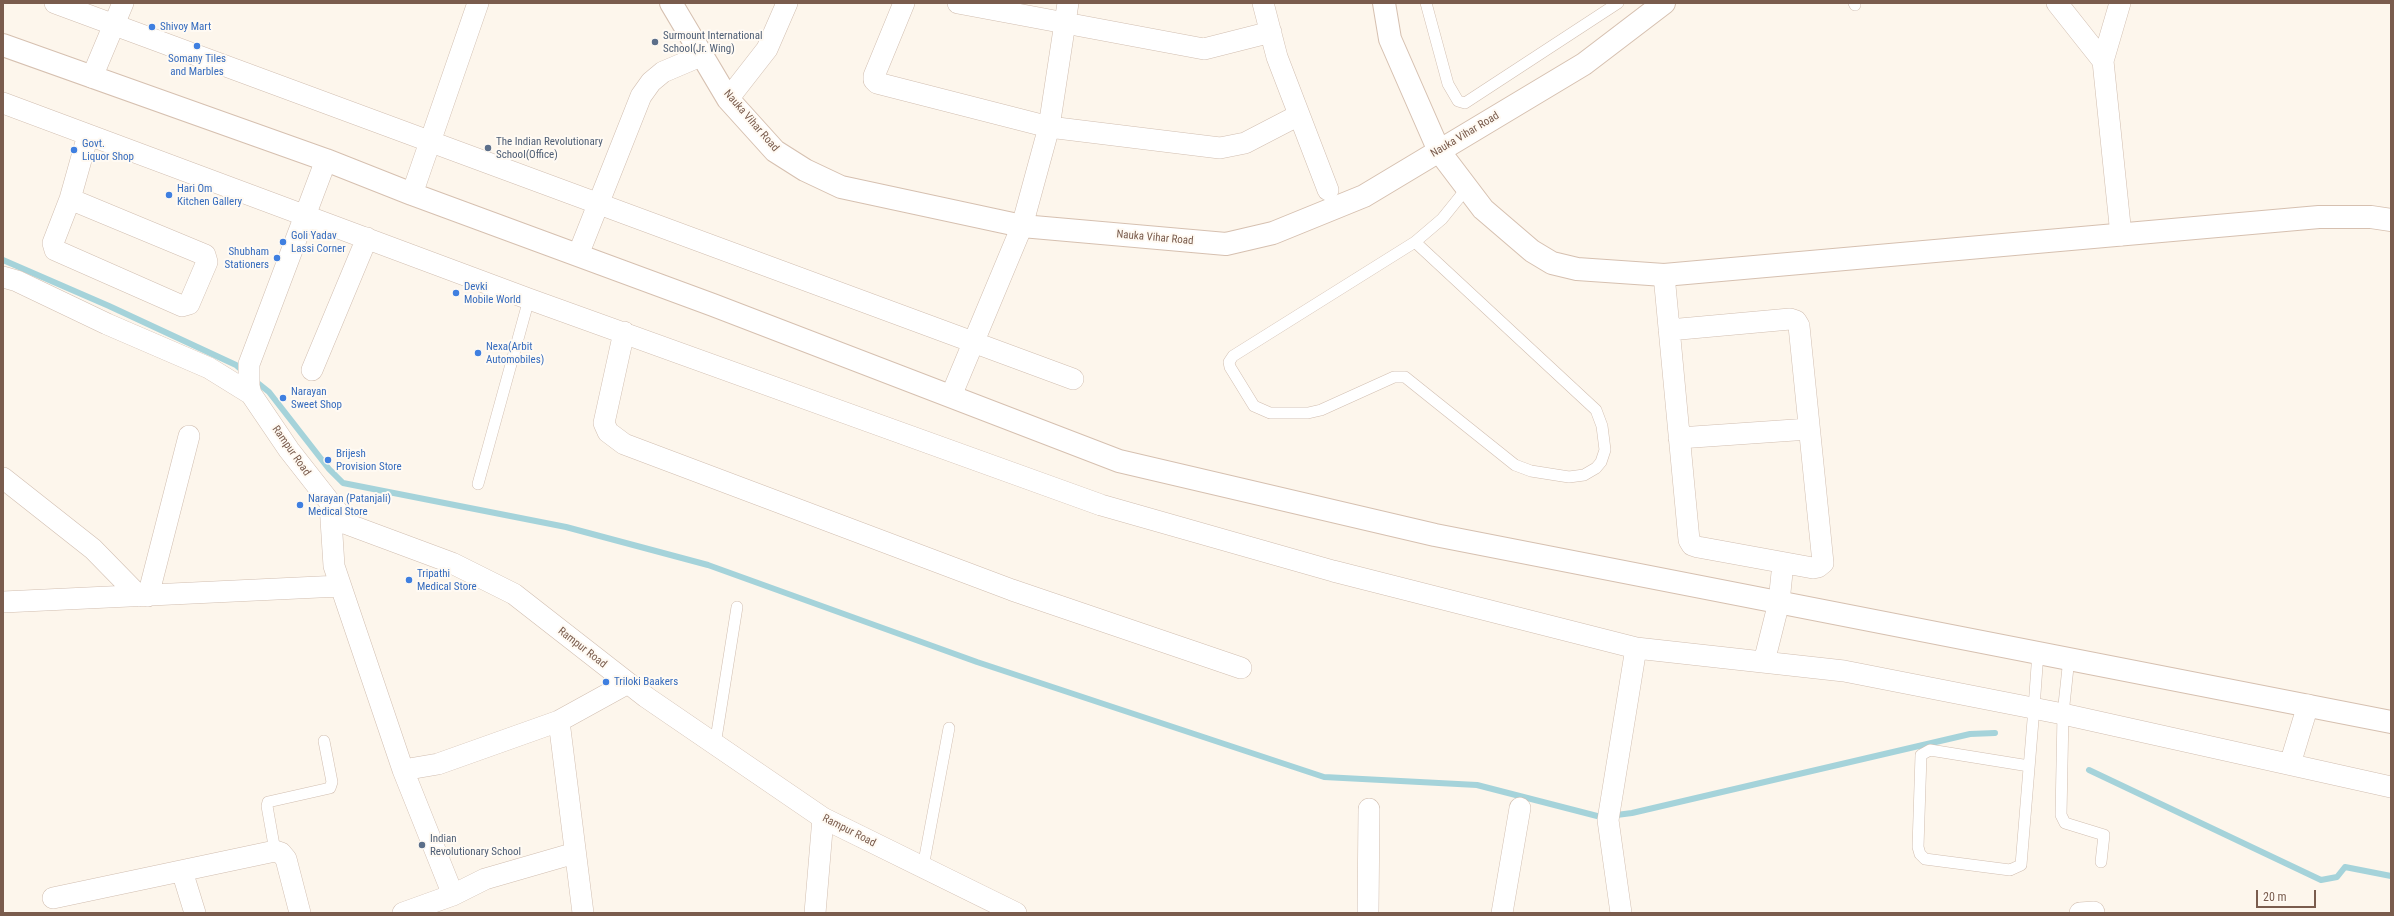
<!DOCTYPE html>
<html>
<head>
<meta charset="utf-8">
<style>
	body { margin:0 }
	#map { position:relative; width:2394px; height:916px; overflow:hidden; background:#fdf6ec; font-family:"Roboto Condensed",sans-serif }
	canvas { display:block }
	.frame { position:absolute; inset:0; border:4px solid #7a5c4d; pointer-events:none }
	.scale { position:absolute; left:2256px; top:890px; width:60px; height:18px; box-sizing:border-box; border:2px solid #7a5c4d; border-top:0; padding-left:5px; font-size:12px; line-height:14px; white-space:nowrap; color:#7a5c4d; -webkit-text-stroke:3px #fffaf3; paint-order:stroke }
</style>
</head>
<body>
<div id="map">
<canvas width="2394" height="916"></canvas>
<div class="frame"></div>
<div class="scale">20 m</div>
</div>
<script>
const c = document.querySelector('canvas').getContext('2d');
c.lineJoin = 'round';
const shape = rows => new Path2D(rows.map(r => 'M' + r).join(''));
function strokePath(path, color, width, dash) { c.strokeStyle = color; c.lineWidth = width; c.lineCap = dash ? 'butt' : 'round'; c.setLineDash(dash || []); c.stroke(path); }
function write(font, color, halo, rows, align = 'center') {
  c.font = font + ' "Roboto Condensed",sans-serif'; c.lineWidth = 4; c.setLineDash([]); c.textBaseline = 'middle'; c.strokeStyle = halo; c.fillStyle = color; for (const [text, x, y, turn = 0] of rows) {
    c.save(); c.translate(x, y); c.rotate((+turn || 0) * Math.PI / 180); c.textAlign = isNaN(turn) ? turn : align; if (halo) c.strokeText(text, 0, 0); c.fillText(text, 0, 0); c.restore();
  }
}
strokePath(shape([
	[3,260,109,306,236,365,244,372],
	[254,380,269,392,329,469,343,483,566,527,708,565,977,662,1324,777,1477,785,1601,817,1632,813,1970,734,1995,733],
	[2089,770,2321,880,2337,877,2345,867,2391,876]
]), '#a5d3da', 6);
const lane = shape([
	[1426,3,1448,84,1458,101,1465,103,1618,3],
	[1854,3,1855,5],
	[1415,242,1596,410,1602,426,1605,450,1601,462,1596,468,1584,475,1569,477,1531,471,1515,465,1405,377,1394,377,1321,410,1308,413,1270,413,1254,406,1230,367,1229,362,1233,356,1415,242,1442,219,1467,188],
	[478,484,529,299],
	[2069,658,2063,714,2061,815,2065,823,2104,835,2101,862],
	[715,745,737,607],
	[2029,766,1930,750,1921,755,1918,847,1920,854,1925,859,2010,870,2021,865,2034,708,2038,652],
	[275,851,267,806,268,802,330,788,332,782,324,741],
	[923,867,949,728]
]);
const street = shape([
	[55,3,1073,379],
	[904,3,874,76,874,80,877,83,1049,127,1220,148,1245,143,1299,115],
	[958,3,1204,49,1271,32],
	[1263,3,1277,57,1328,190],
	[2057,3,2103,61],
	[2120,3,2103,61,2121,235],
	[92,77,123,3],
	[728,99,767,49,787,3],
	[3,103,529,299,1101,505,1333,571,1636,648,1844,671,2063,714,2391,787],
	[326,160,249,364,249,386,251,394,289,450,347,524,452,563,514,594,646,697,823,818,1016,913],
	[412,194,478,3],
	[70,199,205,255,207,262,189,304,182,306,55,250,53,243,70,199,88,135],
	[578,255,641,96,651,82,663,72,703,55],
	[1664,275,1689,540,1692,545,1698,547,1813,568,1818,567,1823,563,1799,326,1796,321,1790,319,1669,330],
	[3,277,17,281,107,324,209,368,251,394],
	[624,332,604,423,608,432,624,444,1012,590,1241,668],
	[312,370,367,238],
	[951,396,1022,226,1049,127,1068,3],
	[1679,438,1809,429],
	[3,478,93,549,139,596],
	[330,504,334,566,403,770,453,895],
	[148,596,189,436],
	[3,602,340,586],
	[1764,662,1779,602,1783,563],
	[2290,764,2308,705],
	[403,770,438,764,559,721],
	[182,871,195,913],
	[53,898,275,851,281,853,286,859,300,913],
	[403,913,453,895,485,879,575,853],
	[583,913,559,721,628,683],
	[815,913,823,818],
	[1368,913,1369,809],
	[1502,913,1520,808],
	[1621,913,1608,820,1636,648],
	[2080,913,2094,912]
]);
const secondary = shape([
	[671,3,728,99,775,151,805,170,841,187,1022,226,1226,244,1273,233,1364,196,1584,64,1664,3],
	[1384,3,1390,39,1439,151,1483,209,1532,251,1552,263,1577,269,1664,275,2319,217,2371,217,2391,220],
	[3,45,326,160,412,194,713,305,1119,461,1435,535,2391,722]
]);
strokePath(lane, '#d1beb0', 12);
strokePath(street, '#d1beb0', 22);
strokePath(secondary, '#d6c0b0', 24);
strokePath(lane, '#fff', 11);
strokePath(street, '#fff', 21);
strokePath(secondary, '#fff', 22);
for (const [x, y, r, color] of [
	[152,27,4,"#3f7fe0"],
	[655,42,4,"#5c6f8a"],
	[197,46,4,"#3f7fe0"],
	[488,148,4,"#5c6f8a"],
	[74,150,4,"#3f7fe0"],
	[169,195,4,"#3f7fe0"],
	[283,242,4,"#3f7fe0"],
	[277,258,4,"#3f7fe0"],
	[456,293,4,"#3f7fe0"],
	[478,353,4,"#3f7fe0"],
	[283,398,4,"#3f7fe0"],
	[328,460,4,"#3f7fe0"],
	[300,505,4,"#3f7fe0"],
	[409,580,4,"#3f7fe0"],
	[606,682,4,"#3f7fe0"],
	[422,845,4,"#5c6f8a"]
]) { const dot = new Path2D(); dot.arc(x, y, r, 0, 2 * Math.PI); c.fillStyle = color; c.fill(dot); strokePath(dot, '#fffaf3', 1.5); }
write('11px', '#366cbe', '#fffaf3', [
	["Shivoy Mart",160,27],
	["Somany Tiles",197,59,"center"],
	["and Marbles",197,72,"center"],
	["Govt.",82,144],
	["Liquor Shop",82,157],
	["Hari Om",177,189],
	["Kitchen Gallery",177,202],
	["Goli Yadav",291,236],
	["Lassi Corner",291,249],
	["Shubham",269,252,"right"],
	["Stationers",269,265,"right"],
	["Devki",464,287],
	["Mobile World",464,300],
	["Nexa(Arbit",486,347],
	["Automobiles)",486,360],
	["Narayan",291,392],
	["Sweet Shop",291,405],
	["Brijesh",336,454],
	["Provision Store",336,467],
	["Narayan (Patanjali)",308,499],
	["Medical Store",308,512],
	["Tripathi",417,574],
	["Medical Store",417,587],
	["Triloki Baakers",614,682]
], 'left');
write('11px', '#4e5e75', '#fffaf3', [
	["Surmount International",663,36],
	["School(Jr. Wing)",663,49],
	["The Indian Revolutionary",496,142],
	["School(Office)",496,155],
	["Indian",430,839],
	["Revolutionary School",430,852]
], 'left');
write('11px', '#7a5c4d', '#fffaf3', [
	["Nauka Vihar Road",751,121,49],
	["Nauka Vihar Road",1465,135,-31],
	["Nauka Vihar Road",1155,238,5],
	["Rampur Road",291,451,55],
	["Rampur Road",582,648,38],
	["Rampur Road",849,831,27]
]);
</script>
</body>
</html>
